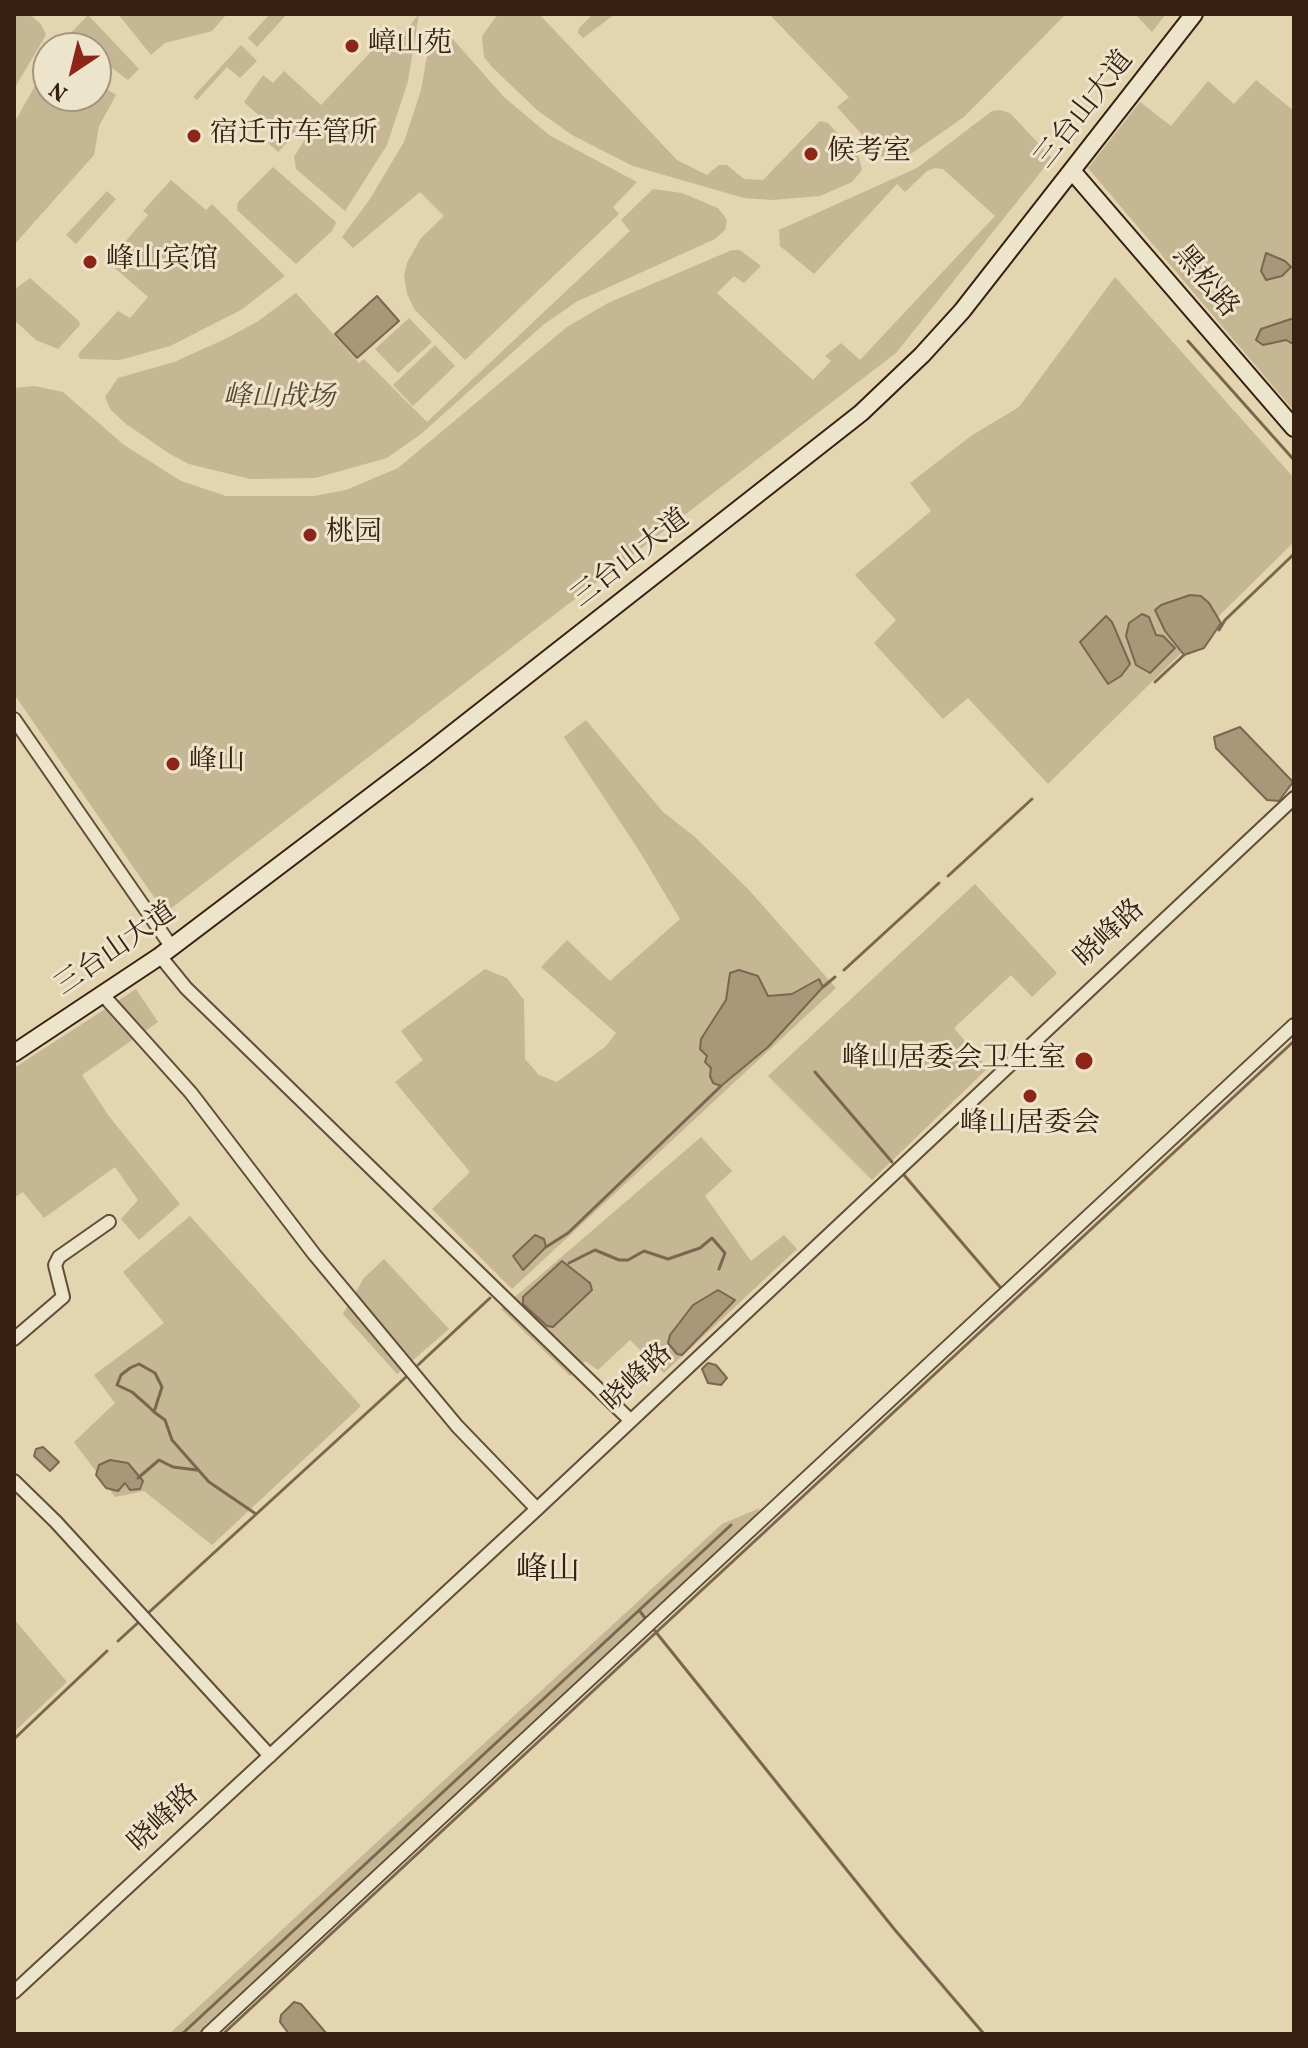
<!DOCTYPE html>
<html>
<head>
<meta charset="utf-8">
<style>
	body { margin:0 }
	#map { position:relative; width:1308px; height:2048px; overflow:hidden; background:#e2d5af; font-family:Vollkorn,serif }
	canvas { display:block }
	.frame { position:absolute; inset:0; border:16px solid #372011; pointer-events:none }
	.north { position:absolute; left:32px; top:32px; width:80px; height:80px; box-sizing:border-box; background:#ece4cb; border:2px solid #a49681; border-radius:50%; rotate:215deg; font-size:22px; font-weight:700; line-height:32px; text-align:center; color:#372011 }
	.north::after { content:''; display:block; margin:auto; width:28px; height:36px; background:#8f2418; clip-path:polygon(50% 0,100% 100%,50% 72%,0 100%) }
</style>
</head>
<body>
<div id="map">
<canvas width="1308" height="2048"></canvas>
<div class="frame"></div>
<div class="north">N</div>
</div>
<script>
const c = document.querySelector('canvas').getContext('2d');
c.lineJoin = 'round';
function paint(path, color) { c.fillStyle = color; c.fill(path, 'evenodd'); }
const shape = rows => new Path2D(rows.map(r => 'M' + r).join(''));
function strokePath(path, color, width, dash) { c.strokeStyle = color; c.lineWidth = width; c.lineCap = dash ? 'butt' : 'round'; c.setLineDash(dash || []); c.stroke(path); }
function write(font, color, halo, rows, align = 'center') {
  c.font = font + ' Vollkorn,"Noto Serif SC",serif'; c.lineWidth = 6; c.setLineDash([]); c.textBaseline = 'middle'; c.strokeStyle = halo; c.fillStyle = color; for (const [text, x, y, turn = 0] of rows) {
    c.save(); c.translate(x, y); c.rotate((+turn || 0) * Math.PI / 180); c.textAlign = isNaN(turn) ? turn : align; if (halo) c.strokeText(text, 0, 0); c.fillText(text, 0, 0); c.restore();
  }
}
paint(shape([
	[14,14,29,14,41,24,46,35,14,89],
	[118,14,227,14,212,31,165,43,151,55],
	[270,14,287,14,257,47,248,38],
	[419,14,408,81,387,145,345,211,296,169,294,157,312,128,305,123,278,152,266,141,275,130,244,102,263,75,273,83,284,71,321,105,380,42,390,50],
	[498,14,539,14,677,160,707,175,719,165,727,165,744,179,763,180,820,121,828,123,859,157,862,170,852,182,820,196,772,200,744,198,633,166,572,135,537,110,492,67,484,57,482,36],
	[593,14,615,14,583,38,578,33,579,28],
	[769,14,1066,14,964,117,902,160,893,162,886,161,837,107,849,97],
	[1135,14,1166,14,1152,32],
	[88,15,139,69,128,80,96,56,96,48,85,48,68,36],
	[441,33,451,37,504,97,549,135,637,182,613,207,619,214,465,360,415,310,407,294,404,275,407,263,421,238,444,216,420,192,353,248,342,237,370,199,404,142,421,90,430,39],
	[241,45,257,61,240,78,227,67,197,100,193,97],
	[48,63,48,96,96,96,96,82,116,95,99,126,94,155,14,245,14,123],
	[1256,80,1294,111,1294,411,1088,168,1140,102,1171,126,1208,81,1234,104],
	[1000,110,1010,113,1052,158,896,353,165,913,14,694,14,388,35,386,63,392,124,445,181,481,226,496,314,496,346,490,398,468,567,327,608,303,732,250,740,250,761,266,744,283,734,276,717,293,813,380,831,361,825,356,841,343,860,360,995,216,943,169,935,168,927,171,905,192,897,184,814,274,780,246,779,230,917,168,992,111],
	[273,167,336,222,332,231,296,264,237,210,238,202],
	[171,180,206,210,212,204,285,276,241,310,170,346,120,360,81,359,78,356,80,352,118,311,130,318,148,297,108,262,148,215,143,211],
	[653,189,682,193,718,208,727,220,725,230,715,239,576,302,543,325,421,434,387,458,315,478,250,479,189,464,170,454,126,424,110,409,105,397,118,378,174,362,223,340,257,322,296,293,359,363,364,359,427,422,630,231,621,220],
	[107,191,116,199,76,244,66,235],
	[1115,277,1294,478,1294,542,1048,784,968,698,943,719,874,643,896,620,855,575,931,511,910,483,971,436,1019,407],
	[30,278,79,321,80,325,58,349,36,340,14,320,14,290],
	[409,318,432,342,398,373,375,349],
	[435,345,455,366,413,406,393,385],
	[586,720,663,812,695,837,748,889,836,988,512,1289,432,1209,470,1172,395,1082,423,1060,401,1031,485,969,507,978,524,1000,525,1059,539,1075,557,1082,605,1047,616,1033,541,967,567,940,610,981,680,919,640,852,564,737],
	[975,884,1057,973,1032,997,1011,975,954,1028,988,1068,872,1180,768,1076],
	[136,989,158,1022,82,1075,108,1115,180,1204,139,1240,121,1219,138,1200,115,1167,44,1218,23,1192,14,1198,14,1068],
	[701,1137,732,1171,705,1196,751,1261,784,1235,797,1249,664,1373,630,1340,598,1370,585,1361,570,1376,501,1309],
	[190,1216,361,1406,212,1545,144,1491,115,1497,74,1442,115,1403,94,1375,164,1323,123,1272],
	[384,1259,449,1329,397,1374,343,1314,364,1278],
	[760,1508,756,1516,199,2034,169,2034,722,1524],
	[14,1619,67,1682,14,1732]
]), '#c5b694');
const water = shape([
	[1266,253,1285,261,1291,267,1282,276,1266,280,1261,271,1266,253],
	[377,296,399,321,357,358,335,334,377,296],
	[1294,318,1293,344,1286,340,1263,345,1256,340,1261,329,1294,318],
	[1190,595,1201,596,1209,603,1221,623,1204,648,1184,655,1165,631,1155,610,1161,605,1190,595],
	[1142,614,1149,617,1156,635,1163,636,1175,648,1150,673,1136,665,1126,636,1129,623,1142,614],
	[1106,616,1112,622,1130,664,1121,676,1108,684,1080,642,1106,616],
	[1240,727,1293,782,1279,801,1267,800,1216,748,1214,737,1240,727],
	[739,970,758,976,768,996,792,994,819,979,823,987,768,1047,721,1086,713,1083,710,1076,711,1068,705,1062,707,1056,700,1049,701,1039,726,1000,730,973,739,970],
	[535,1235,544,1239,546,1247,523,1270,513,1256,535,1235],
	[562,1261,590,1283,592,1290,553,1327,547,1326,523,1304,523,1297,562,1261],
	[718,1290,735,1300,682,1355,677,1354,668,1343,670,1335,693,1305,718,1290],
	[708,1363,716,1365,727,1378,721,1385,708,1383,702,1369,708,1363],
	[43,1447,59,1462,50,1471,34,1456,36,1449,43,1447],
	[110,1460,128,1463,143,1481,140,1489,130,1490,125,1483,118,1491,106,1488,96,1475,99,1465,110,1460],
	[294,2002,301,2004,327,2034,289,2034,280,2022,281,2015,294,2002]
]);
paint(water, '#a89779');
strokePath(water, '#7b674f', 2);
strokePath(shape([
	[1188,341,1294,460],
	[1219,630,1225,620,1294,554],
	[1155,682,1184,655],
	[948,876,1032,799],
	[844,970,939,883],
	[823,987,835,977],
	[815,1072,892,1162],
	[904,1175,1000,1287],
	[546,1247,568,1233,721,1086],
	[569,1263,595,1250,619,1260,628,1260,644,1251,668,1259,700,1248,712,1238,725,1253,719,1269],
	[418,1365,490,1298],
	[154,1412,162,1387,155,1373,139,1364,130,1368,121,1375,117,1385,132,1392,148,1406,154,1412,165,1420,172,1440,209,1482,256,1514],
	[138,1478,159,1460,173,1467,197,1470],
	[639,1610,648,1622],
	[146,1615,406,1377],
	[655,1631,895,1930,984,2034],
	[118,1641,141,1620],
	[14,1739,107,1651],
	[182,2034,731,1525],
	[223,2034,1294,1041]
]), '#7b674f', 3);
const street = shape([
	[14,719,171,946],
	[160,956,186,988,630,1420],
	[103,995,191,1093,314,1254,457,1426,537,1509],
	[14,1339,63,1297,55,1265,59,1257,109,1222],
	[14,1481,56,1522,270,1756],
	[14,1992,537,1509,1294,798],
	[208,2034,1294,1025]
]);
const secondary = shape([
	[1073,172,1294,428],
	[14,1053,160,956,424,756,861,413,922,355,962,311,1194,14]
]);
strokePath(street, '#624d38', 16);
strokePath(secondary, '#372011', 20);
strokePath(street, '#ece4cb', 12);
strokePath(secondary, '#ece4cb', 16);
for (const [x, y, r, color] of [
	[352,46,8,"#8f2418"],
	[194,136,8,"#8f2418"],
	[811,154,8,"#8f2418"],
	[90,262,8,"#8f2418"],
	[310,535,8,"#8f2418"],
	[173,764,8,"#8f2418"],
	[1084,1061,10,"#8f2418"],
	[1030,1096,8,"#8f2418"]
]) { const dot = new Path2D(); dot.arc(x, y, r, 0, 2 * Math.PI); c.fillStyle = color; c.fill(dot); strokePath(dot, '#ece4cb', 3); }
write('28px', '#372011', '#ece4cb', [
	["嶂山苑",368,46],
	["宿迁市车管所",210,136],
	["候考室",827,154],
	["峰山宾馆",106,262],
	["桃园",326,535],
	["峰山",189,764],
	["峰山居委会卫生室",1066,1061,"right"],
	["峰山居委会",1030,1126,"center"]
], 'left');
write('28px', '#372011', '#ece4cb', [
	["三台山大道",1086,111,-52],
	["黑松路",1204,283,50],
	["三台山大道",632,560,-38],
	["晓峰路",1111,935,-43],
	["三台山大道",117,951,-35],
	["晓峰路",639,1379,-43],
	["晓峰路",165,1820,-43]
]);
write('italic 28px', '#5a4632', '#ece4cb', [
	["峰山战场",279,400]
]);
write('32px', '#372011', '#ece4cb', [
	["峰山",548,1573]
]);
</script>
</body>
</html>
